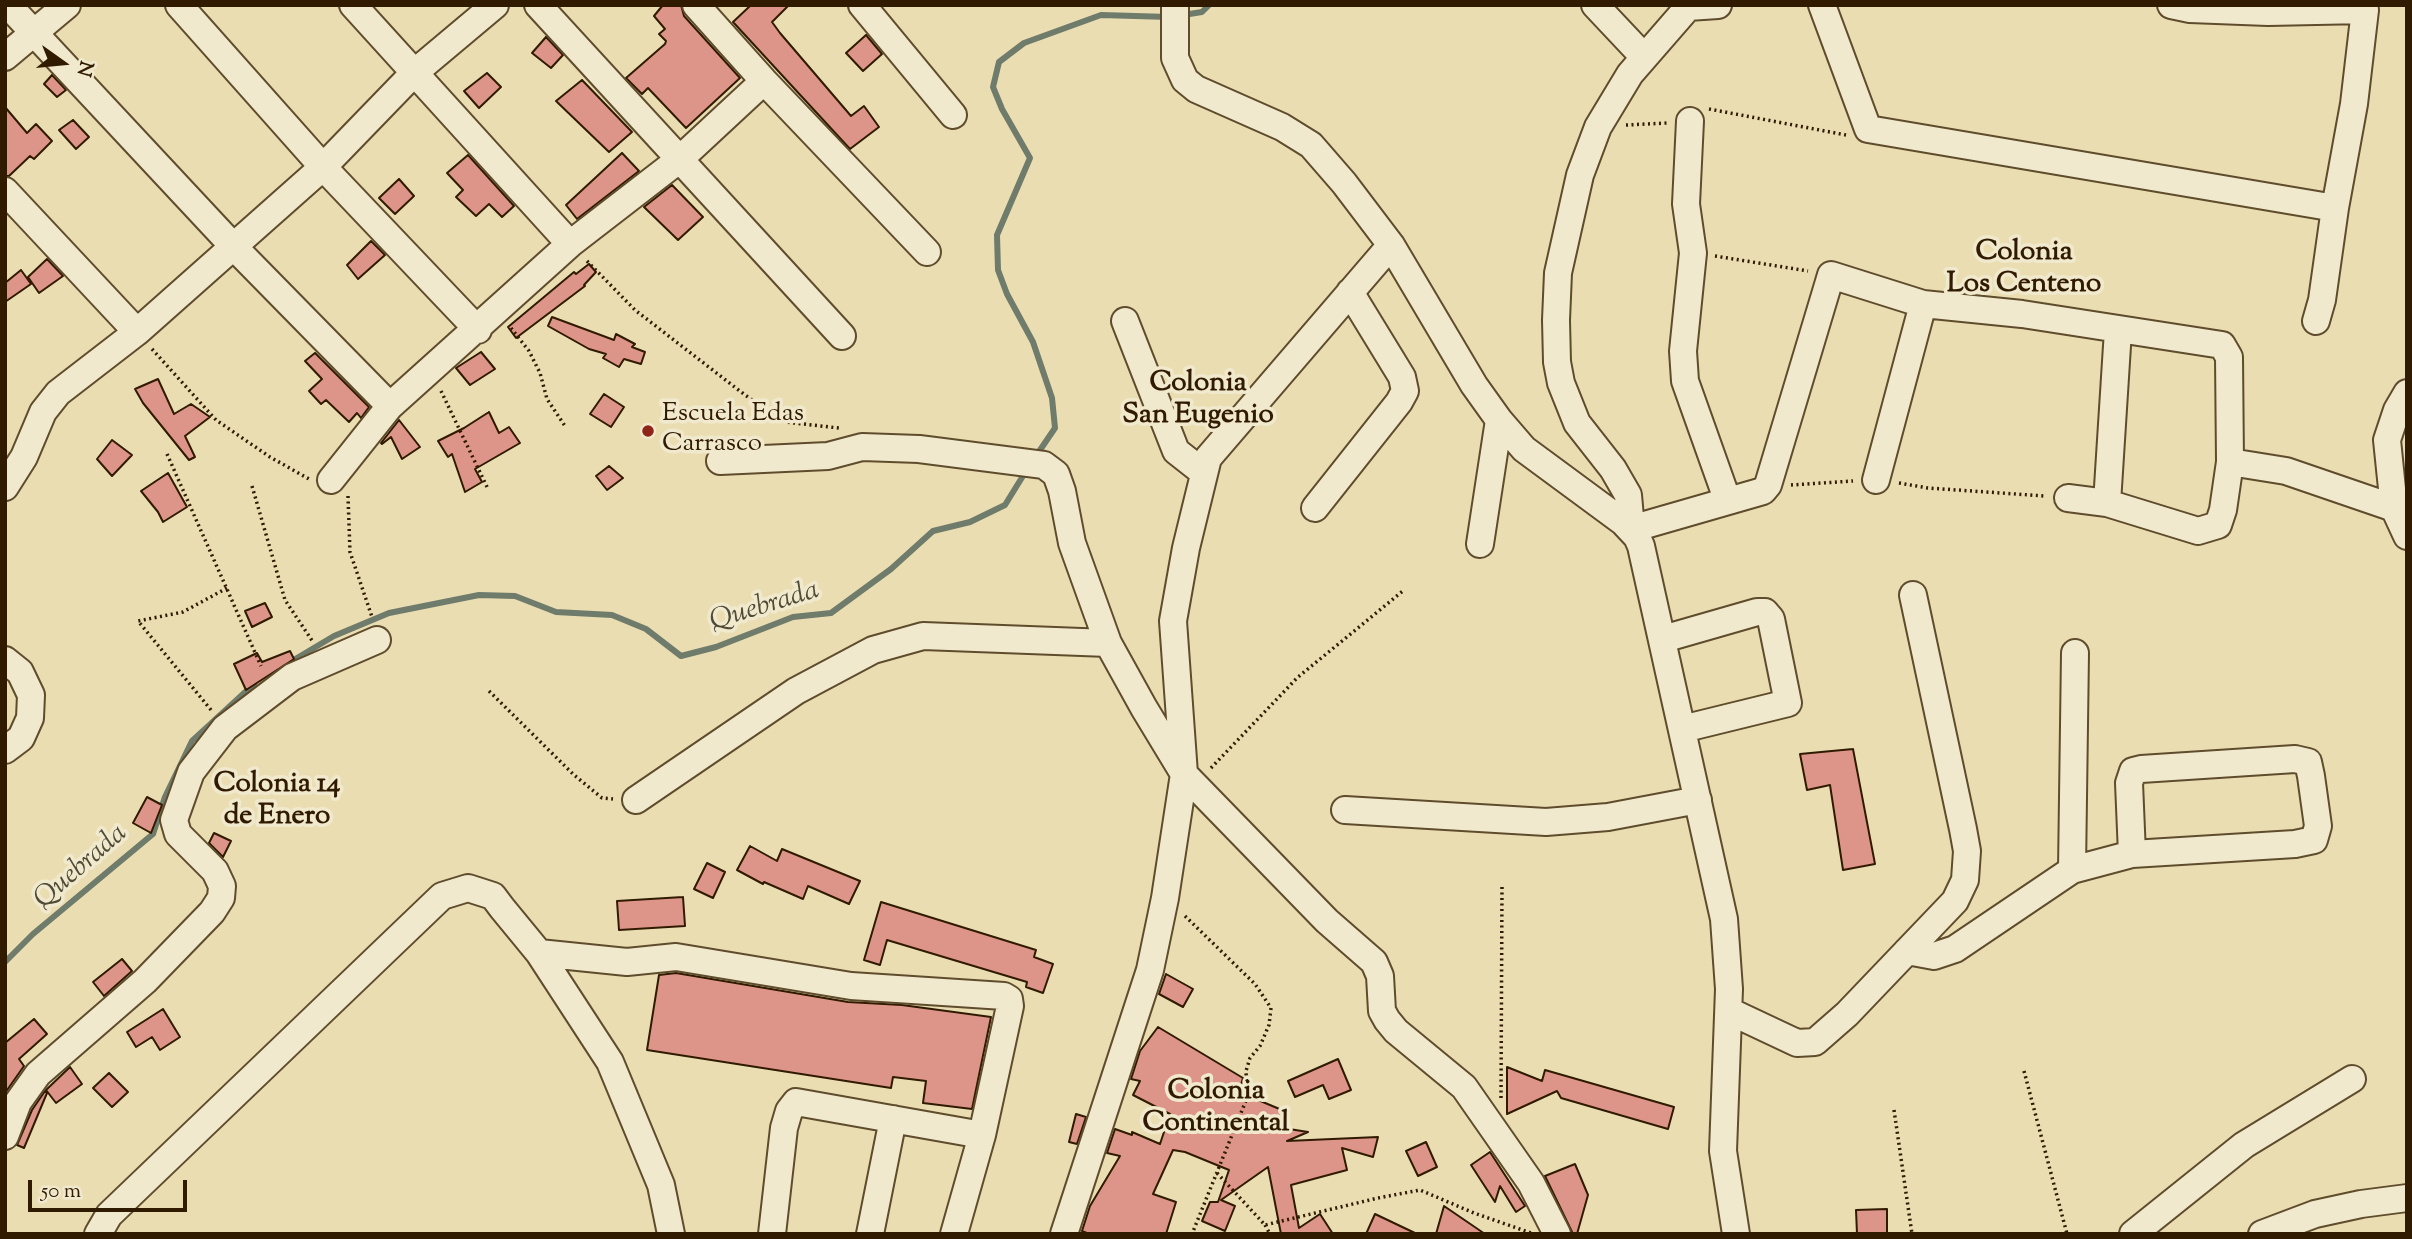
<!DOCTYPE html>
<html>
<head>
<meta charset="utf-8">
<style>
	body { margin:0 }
	#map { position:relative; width:2412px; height:1239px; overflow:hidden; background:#eaddb2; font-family:"Sorts Mill Goudy",serif }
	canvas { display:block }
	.frame { position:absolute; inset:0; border:7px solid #311b00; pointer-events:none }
	.north { position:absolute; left:28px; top:28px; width:70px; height:70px; -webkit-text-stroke:5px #f1e9cd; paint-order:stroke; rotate:105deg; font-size:19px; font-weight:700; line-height:28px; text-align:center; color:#311b00 }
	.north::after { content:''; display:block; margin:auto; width:24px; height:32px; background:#311b00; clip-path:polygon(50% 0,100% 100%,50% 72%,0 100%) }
	.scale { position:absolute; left:28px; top:1180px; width:159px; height:32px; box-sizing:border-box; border:4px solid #311b00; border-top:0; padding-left:9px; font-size:21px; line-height:24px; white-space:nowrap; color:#311b00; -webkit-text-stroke:5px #f1e9cd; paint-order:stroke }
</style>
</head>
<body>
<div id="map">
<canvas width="2412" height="1239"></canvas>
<div class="frame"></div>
<div class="north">N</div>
<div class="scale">50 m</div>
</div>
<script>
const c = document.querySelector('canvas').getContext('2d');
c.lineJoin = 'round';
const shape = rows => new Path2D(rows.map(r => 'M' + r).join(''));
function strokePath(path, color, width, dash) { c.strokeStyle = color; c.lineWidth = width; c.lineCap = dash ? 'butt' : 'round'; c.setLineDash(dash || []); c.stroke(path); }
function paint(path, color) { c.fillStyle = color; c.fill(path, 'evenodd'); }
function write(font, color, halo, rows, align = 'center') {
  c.font = font + ' "Sorts Mill Goudy",serif'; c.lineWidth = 7; c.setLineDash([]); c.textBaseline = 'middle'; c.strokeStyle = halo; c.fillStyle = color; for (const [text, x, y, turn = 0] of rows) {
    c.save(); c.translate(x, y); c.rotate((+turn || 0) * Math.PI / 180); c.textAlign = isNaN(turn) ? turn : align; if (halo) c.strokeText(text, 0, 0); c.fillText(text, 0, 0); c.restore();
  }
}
strokePath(shape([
	[1183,15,1202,12,1209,5],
	[1036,456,1055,428,1052,398,1033,342,1007,294,998,270,997,235,1030,158,1002,109,993,87,999,62,1024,43,1101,15,1169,17],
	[287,664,334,636,389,613,479,595,515,596,556,612,612,615,646,629,681,656,716,647,793,617,831,613,891,569,933,531,970,522,1005,505,1026,471],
	[5,962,33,934,153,834,165,797,192,741,254,684]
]), '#6f7b6b', 6);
const building = shape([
	[663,5,681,5,684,16,740,78,686,128,648,88,642,94,626,78,665,44,666,41,659,34,665,29,654,16,663,5],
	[751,5,789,5,772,22,780,33,851,116,864,106,879,127,850,149,733,22,751,5],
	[866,35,882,54,863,71,846,53,866,35],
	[546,37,563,55,551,68,532,53,546,37],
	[487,73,501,87,479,108,464,91,487,73],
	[52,75,66,90,57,97,44,84,52,75],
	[582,80,632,132,609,152,556,101,582,80],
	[5,107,27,133,36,124,52,141,34,159,30,156,9,176,5,176,5,107],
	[73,120,89,137,76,149,59,130,73,120],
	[622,153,639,171,577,219,566,205,622,153],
	[468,155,514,206,502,217,489,204,476,216,456,197,463,190,447,173,468,155],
	[399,179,414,196,395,214,379,198,399,179],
	[672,185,703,217,678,240,644,207,672,185],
	[371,241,385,255,358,279,347,265,371,241],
	[47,259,63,276,39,293,28,277,47,259],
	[589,264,596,272,584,285,585,286,516,338,508,327,574,272,576,274,589,264],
	[21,270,31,284,5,302,5,283,21,270],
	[552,317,614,340,616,334,635,344,632,347,645,352,641,364,624,359,619,367,603,358,606,354,589,349,548,326,552,317],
	[481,352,495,369,470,385,456,368,481,352],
	[315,353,369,407,361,418,357,413,349,422,326,400,321,404,309,391,322,379,305,361,315,353],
	[158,379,174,414,191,404,210,417,185,436,195,457,189,460,143,403,135,389,158,379],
	[604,394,624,407,611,427,590,414,604,394],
	[489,412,499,433,509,427,520,443,475,469,482,482,465,492,452,454,448,457,438,441,464,428,489,412],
	[399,420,420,447,402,459,391,437,382,444,381,443,399,420],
	[112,440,132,455,112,476,97,459,112,440],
	[609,466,623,478,607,490,596,476,609,466],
	[168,473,187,507,163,522,158,512,141,491,168,473],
	[265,603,272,617,252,627,245,611,265,603],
	[290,651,294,659,246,690,234,664,257,653,262,662,290,651],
	[1853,749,1875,864,1843,870,1830,785,1807,790,1800,754,1853,749],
	[147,797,162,805,151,833,133,823,147,797],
	[214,833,231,841,223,857,209,843,214,833],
	[750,846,777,861,782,849,860,881,849,904,808,886,803,899,764,882,763,884,737,870,750,846],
	[707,863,725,872,713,898,694,889,707,863],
	[683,897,685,926,619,930,617,901,683,897],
	[881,902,1036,950,1034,957,1053,964,1043,993,1026,987,1027,982,887,940,880,965,864,960,881,902],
	[122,959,132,971,104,996,93,982,122,959],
	[676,973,848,1002,902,1005,991,1017,972,1109,923,1103,926,1081,893,1077,891,1088,647,1050,659,975,676,973],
	[1166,974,1193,989,1183,1007,1159,994,1166,974],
	[163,1009,180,1037,160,1050,152,1037,136,1047,127,1032,163,1009],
	[34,1019,47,1034,19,1059,24,1066,5,1093,5,1043,34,1019],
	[1158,1027,1243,1078,1239,1092,1289,1113,1283,1128,1308,1132,1287,1141,1378,1137,1373,1157,1342,1148,1347,1170,1291,1185,1299,1228,1320,1214,1333,1234,1281,1234,1268,1167,1221,1200,1235,1206,1225,1231,1202,1221,1210,1202,1218,1202,1229,1170,1185,1152,1173,1150,1153,1194,1176,1202,1166,1234,1089,1234,1082,1231,1090,1206,1120,1156,1107,1153,1115,1129,1132,1135,1132,1132,1160,1144,1170,1114,1133,1095,1140,1081,1131,1079,1140,1051,1158,1027],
	[1338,1059,1351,1090,1329,1099,1323,1085,1295,1097,1288,1081,1338,1059],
	[70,1067,82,1084,56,1103,46,1090,70,1067],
	[1507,1067,1542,1081,1545,1070,1674,1107,1668,1129,1561,1098,1557,1091,1507,1114,1507,1067],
	[109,1073,128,1092,112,1107,93,1088,109,1073],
	[45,1091,47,1093,24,1148,17,1145,32,1110,45,1091],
	[1076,1114,1086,1117,1077,1144,1069,1142,1076,1114],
	[1426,1142,1437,1167,1418,1176,1406,1151,1426,1142],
	[1490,1152,1525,1206,1516,1212,1500,1186,1495,1202,1471,1165,1490,1152],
	[1575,1164,1588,1195,1577,1234,1573,1234,1545,1176,1575,1164],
	[1444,1206,1485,1234,1436,1234,1444,1206],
	[1887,1209,1887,1234,1857,1234,1856,1210,1887,1209],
	[1375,1214,1417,1234,1366,1234,1375,1214]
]);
paint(building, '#de9589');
strokePath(building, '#311b00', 2);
const minor = shape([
	[8,5,233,246,390,406],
	[179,5,323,167,478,330],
	[353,5,570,244],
	[538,5,842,336],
	[696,5,764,81,927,252],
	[862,5,953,115],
	[1175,5,1175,58,1185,80,1196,89,1282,127,1311,145,1344,183,1391,245,1474,385,1499,420,1524,449,1623,522,1637,537,1641,546,1724,919,1729,989,1723,1151,1736,1234],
	[1595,5,1643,56],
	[1822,5,1868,129,2335,208],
	[2171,5,2190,9,2268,12,2365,10],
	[1688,7,1718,5],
	[5,57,67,5],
	[1690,121,1686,204,1693,253,1683,351,1685,381,1727,499],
	[5,191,137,332],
	[1125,321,1176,451,1204,473],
	[2316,321,2322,300,2335,208,2354,104,2365,10,2363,5],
	[2407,393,2397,410,2387,440,2394,508,2407,536],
	[720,461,828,456,862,447,919,449,1044,465,1056,474,1062,491,1072,543,1108,643,1144,708,1184,774,1327,921,1374,962,1380,976,1382,1011,1387,1020,1396,1031,1464,1087,1531,1183,1557,1234],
	[2230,462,2286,471,2394,508],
	[331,480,390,406,570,244,680,159,764,81],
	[1876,480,1923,304],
	[5,487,24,457,43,412,58,393,137,332,323,167,414,73,495,5],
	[2107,503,2118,330],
	[1315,508,1399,402,1405,391,1402,377,1350,292],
	[1631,529,1763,491,1768,485,1831,275,1923,304,2022,314,2222,345,2229,357,2230,462,2223,510,2218,525,2198,531,2107,503,2068,498],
	[1631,529,1628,495,1613,469,1577,423,1561,383,1557,362,1556,320,1558,273,1580,175,1598,127,1630,74,1690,5],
	[1480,544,1499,420],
	[1663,639,1757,612,1765,612,1771,619,1788,703,1682,729],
	[5,660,20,672,31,695,30,718,21,738,5,750],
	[2295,759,2308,762,2311,776,2318,826,2314,840,2295,844,2132,854,2129,783,2133,771,2141,769,2295,759],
	[636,800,796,691,873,650,923,636,1108,643],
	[1345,810,1546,822,1608,817,1698,800],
	[2072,870,2075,653],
	[1907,951,1934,956,1955,949,2072,870,2132,854],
	[539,953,627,962,676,957,851,986,1004,996,1009,999,1010,1006,982,1135,954,1234],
	[1729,1011,1797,1043,1815,1042,1847,1014,1955,901,1965,880,1967,851,1963,829,1913,595],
	[5,1136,18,1102,38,1074,145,981,212,912,221,898,222,886,215,871,178,834,174,820,191,772,225,728,292,677,377,640],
	[98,1234,109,1215,442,896,468,888,493,896,502,908,539,953,610,1062,661,1185,671,1234],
	[772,1234,784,1128,789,1111,796,1102,982,1135],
	[870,1234,893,1119],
	[1064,1234,1150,970,1165,898,1184,774,1173,621,1186,548,1208,458,1391,245],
	[2133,1234,2244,1145,2352,1079],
	[2262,1234,2315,1214,2361,1204,2407,1198]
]);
strokePath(minor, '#5f4c2c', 30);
strokePath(shape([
	[1709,109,1846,135],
	[1626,125,1667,123],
	[1715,256,1808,271],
	[587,261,635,310,745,395,785,422,839,428],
	[511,328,529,351,540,373,547,399,565,426],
	[152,349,216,420,270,457,309,479],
	[441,391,488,489],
	[167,454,261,666],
	[1899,483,1928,488,2045,496],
	[1791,485,1853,481],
	[252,486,285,600,313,642],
	[348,496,350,552,372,617],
	[489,691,574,775,602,798,613,799],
	[211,710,138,621,183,612,227,588],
	[1211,768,1297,678,1404,590],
	[1185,916,1255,984,1271,1008,1269,1025,1260,1046,1250,1058,1246,1071,1247,1098,1192,1234],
	[2024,1071,2067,1234],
	[1501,1098,1502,887],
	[1894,1110,1912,1234],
	[1217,1173,1265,1225,1378,1198,1420,1190,1474,1213,1531,1233],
	[1265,1225,1270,1234]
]), '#311b00', 3.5, [2, 3.5]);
strokePath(minor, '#f1e9cd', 26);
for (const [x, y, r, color] of [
	[648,431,7,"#8f2418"]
]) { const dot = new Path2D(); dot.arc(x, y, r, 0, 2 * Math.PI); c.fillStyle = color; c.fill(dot); strokePath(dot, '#f1e9cd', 2.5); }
write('26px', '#311b00', '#f1e9cd', [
	["Escuela Edas",662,416],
	["Carrasco",662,446]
], 'left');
write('bold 28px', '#311b00', '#f1e9cd', [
	["Colonia",2024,254],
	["Los Centeno",2024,286],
	["Colonia",1198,385],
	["San Eugenio",1198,417],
	["Colonia 14",277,786],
	["de Enero",277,818],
	["Colonia",1216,1093],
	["Continental",1216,1125]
]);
write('italic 28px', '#504b36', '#f1e9cd', [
	["Quebrada",765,608,-17],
	["Quebrada",82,868,-41]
]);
</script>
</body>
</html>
